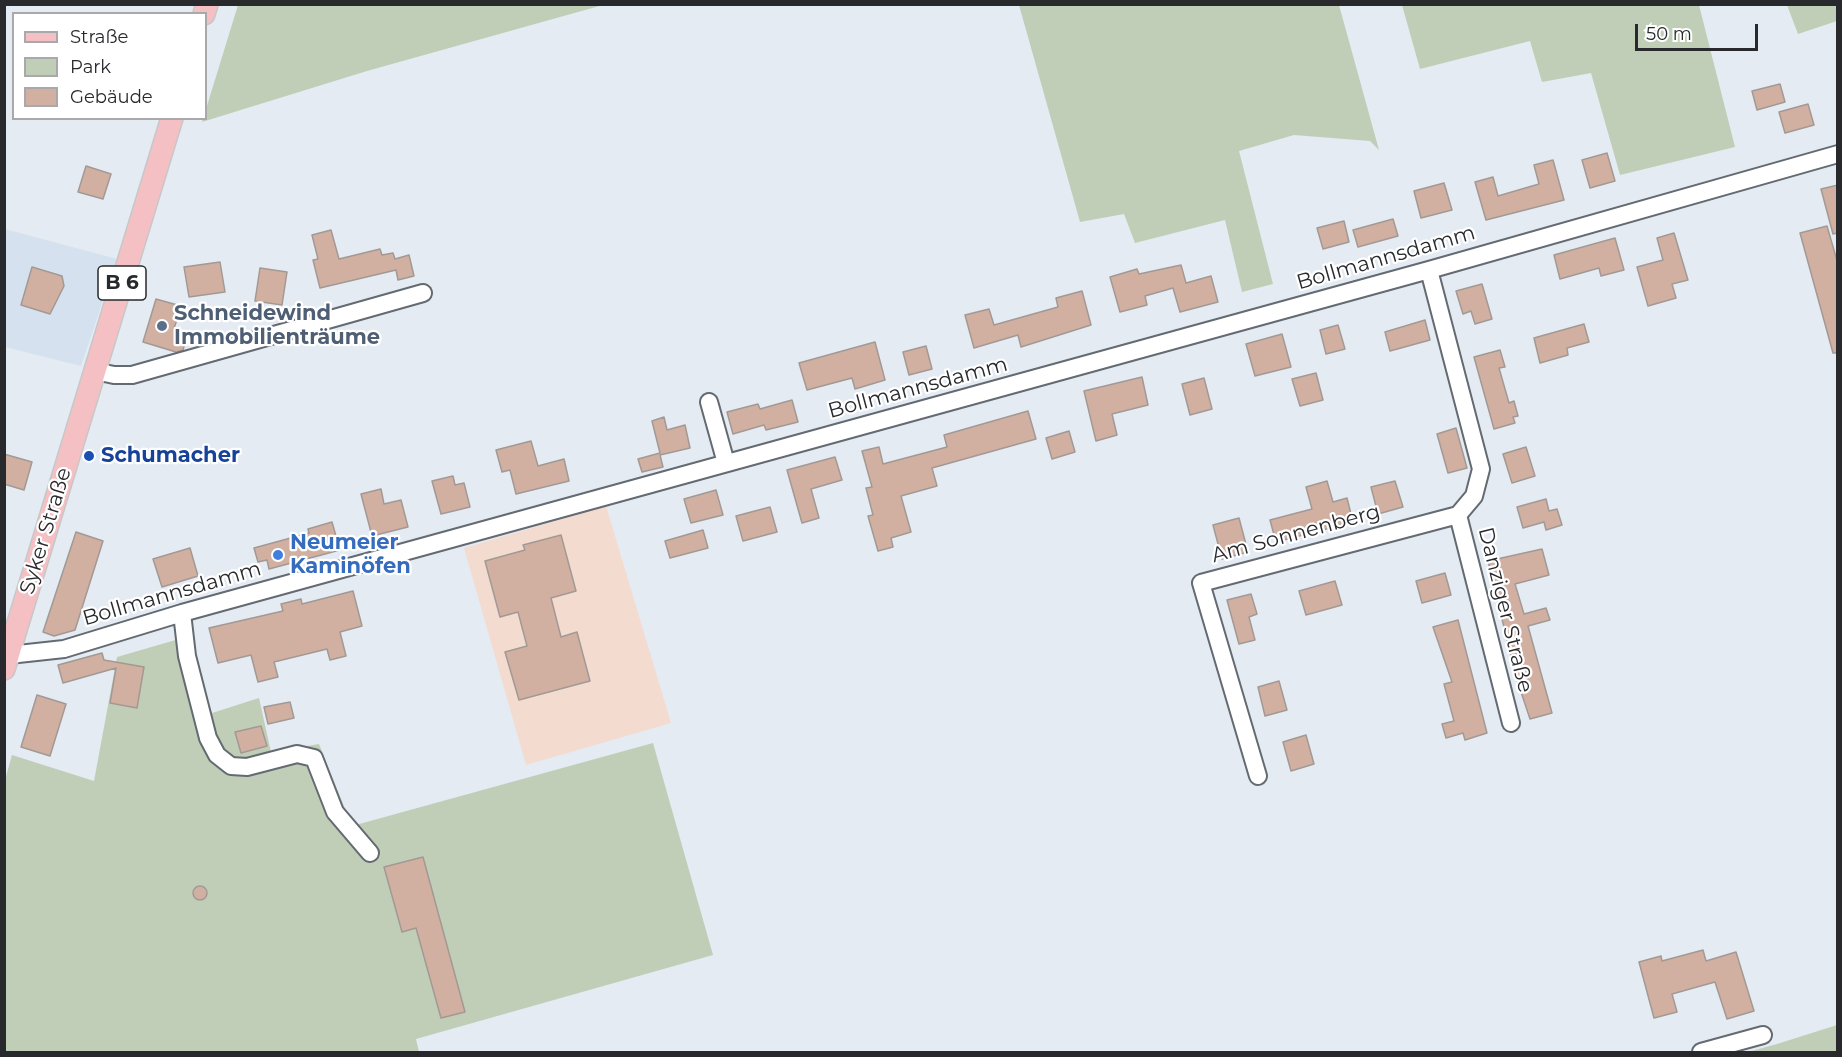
<!DOCTYPE html>
<html>
<head>
<meta charset="utf-8">
<style>
	body { margin:0 }
	#map { position:relative; width:1842px; height:1057px; overflow:hidden; background:#e4ebf3; font-family:Montserrat,sans-serif }
	canvas { display:block }
	.frame { position:absolute; inset:0; border:6px solid #27292c; pointer-events:none }
	.legend { position:absolute; left:12px; top:12px; width:195px; height:108px; box-sizing:border-box; background:#fff; border:2px solid #a9a9ab; margin:0; padding:8px 10px; list-style:none; font-size:18px; color:#27292c }
	.legend li { display:flex; align-items:center; gap:12px; height:30px }
	.legend b { width:30px; border:2px solid #a9a9ab }
	.scale { position:absolute; left:1635px; top:24px; width:123px; height:27px; box-sizing:border-box; border:3px solid #27292c; border-top:0; padding-left:8px; font-size:18px; line-height:21px; white-space:nowrap; color:#27292c; -webkit-text-stroke:4px #fff; paint-order:stroke }
</style>
</head>
<body>
<div id="map">
<canvas width="1842" height="1057"></canvas>
<div class="frame"></div>
<ul class="legend">
<li><b style="height:8px;background:#f5c0c4"></b>Straße</li>
<li><b style="height:16px;background:#c0ceb8"></b>Park</li>
<li><b style="height:16px;background:#d2b0a1"></b>Gebäude</li>
</ul>
<div class="scale">50 m</div>
</div>
<script>
const c = document.querySelector('canvas').getContext('2d');
c.lineJoin = 'round';
function paint(path, color) { c.fillStyle = color; c.fill(path, 'evenodd'); }
const shape = rows => new Path2D(rows.map(r => 'M' + r).join(''));
function strokePath(path, color, width, dash) { c.strokeStyle = color; c.lineWidth = width; c.lineCap = dash ? 'butt' : 'round'; c.setLineDash(dash || []); c.stroke(path); }
function write(font, color, halo, rows, align = 'center') {
  c.font = font + ' Montserrat,sans-serif'; c.lineWidth = 4.5; c.setLineDash([]); c.textBaseline = 'middle'; c.strokeStyle = halo; c.fillStyle = color; for (const [text, x, y, turn = 0] of rows) {
    c.save(); c.translate(x, y); c.rotate((+turn || 0) * Math.PI / 180); c.textAlign = isNaN(turn) ? turn : align; if (halo) c.strokeText(text, 0, 0); c.fillText(text, 0, 0); c.restore();
  }
}
paint(shape([
	[5,229,117,259,81,366,5,347]
]), '#d5e1ef');
paint(shape([
	[606,506,671,723,526,765,464,548]
]), '#f3dbd0');
paint(shape([
	[238,5,238,4,603,5,367,71,202,122],
	[1019,5,1339,5,1379,150,1370,141,1294,135,1239,151,1273,284,1242,292,1225,220,1135,243,1124,214,1080,222],
	[1402,5,1699,5,1735,147,1620,175,1591,73,1542,82,1530,41,1420,69],
	[1787,5,1837,5,1837,21,1798,34],
	[179,639,212,713,259,698,271,752,319,744,352,826,653,743,713,955,416,1039,419,1052,5,1052,5,780,12,755,94,781,117,657],
	[1837,1025,1837,1052,1748,1052,1777,1044]
]), '#c0ceb8');
const building = shape([
	[1780,84,1785,102,1757,110,1752,91,1780,84],
	[1808,104,1814,125,1785,133,1779,112,1808,104],
	[1607,153,1615,181,1590,188,1582,160,1607,153],
	[1553,160,1564,200,1486,220,1475,182,1493,177,1498,196,1539,184,1534,165,1553,160],
	[86,166,111,174,103,199,78,192,86,166],
	[1444,183,1452,210,1421,218,1414,191,1444,183],
	[1838,185,1838,233,1833,234,1821,189,1838,185],
	[1393,219,1398,236,1358,247,1353,230,1393,219],
	[1344,221,1349,242,1323,249,1317,228,1344,221],
	[1827,226,1838,264,1838,353,1833,353,1800,233,1827,226],
	[331,230,339,259,380,249,382,255,393,253,395,259,409,255,414,276,398,280,396,270,320,288,313,260,318,259,312,235,331,230],
	[1674,233,1688,280,1672,284,1676,298,1648,306,1637,267,1663,260,1657,238,1674,233],
	[1615,238,1624,270,1601,276,1599,268,1560,279,1554,255,1615,238],
	[220,262,225,292,189,297,184,267,220,262],
	[1181,265,1186,283,1211,276,1218,302,1180,312,1173,288,1145,296,1147,305,1120,312,1110,277,1137,269,1139,274,1181,265],
	[32,267,62,276,64,286,50,314,21,305,32,267],
	[260,268,287,272,282,305,255,301,260,268],
	[1482,284,1492,319,1475,324,1471,311,1463,314,1456,291,1482,284],
	[1082,291,1091,325,1021,347,1018,335,974,348,965,315,989,309,994,325,1058,307,1056,298,1082,291],
	[156,299,181,306,174,329,188,333,183,350,176,352,143,342,156,299],
	[1425,320,1430,340,1390,351,1385,332,1425,320],
	[1584,324,1589,342,1567,348,1568,355,1540,363,1534,338,1584,324],
	[1338,325,1345,349,1326,354,1320,330,1338,325],
	[1282,334,1291,367,1255,376,1246,344,1282,334],
	[875,342,885,380,855,389,852,378,807,390,799,363,875,342],
	[926,346,932,369,909,375,903,352,926,346],
	[1500,350,1505,367,1499,368,1509,403,1514,401,1518,416,1513,417,1515,423,1494,429,1474,357,1500,350],
	[1316,373,1323,400,1300,406,1292,379,1316,373],
	[1142,377,1148,405,1112,414,1117,435,1096,441,1084,391,1142,377],
	[1204,378,1212,409,1190,415,1182,384,1204,378],
	[792,400,798,422,766,430,764,425,733,434,727,412,758,404,760,409,792,400],
	[1028,411,1036,439,932,468,937,486,901,496,911,532,891,538,893,547,878,551,868,516,873,515,866,488,872,487,862,451,879,447,883,464,947,447,944,435,1028,411],
	[664,417,667,430,685,425,690,448,660,455,663,467,642,472,638,459,660,453,652,421,664,417],
	[1456,428,1467,468,1448,473,1437,434,1456,428],
	[1069,431,1075,452,1052,459,1046,438,1069,431],
	[531,441,538,466,564,459,569,481,516,494,510,470,502,472,496,450,531,441],
	[1526,447,1535,476,1512,483,1503,454,1526,447],
	[4,454,32,462,24,490,4,484,4,454],
	[835,457,842,480,811,489,819,518,802,523,787,470,835,457],
	[453,476,455,485,464,483,470,507,441,514,432,481,453,476],
	[1327,481,1333,502,1347,498,1353,522,1276,542,1270,520,1312,509,1306,487,1327,481],
	[1395,481,1403,507,1378,514,1371,487,1395,481],
	[381,489,384,504,401,500,408,527,372,536,361,494,381,489],
	[716,490,723,515,691,523,684,499,716,490],
	[1546,499,1549,511,1557,509,1562,525,1546,530,1544,522,1523,528,1517,507,1546,499],
	[770,507,777,532,743,541,736,516,770,507],
	[1239,518,1248,552,1222,559,1213,525,1239,518],
	[332,522,340,550,269,569,267,560,258,562,254,548,309,533,308,529,332,522],
	[703,530,708,548,670,558,665,541,703,530],
	[76,532,103,541,75,630,54,636,43,632,76,532],
	[561,535,576,591,551,598,561,637,577,632,590,681,519,700,505,652,527,646,518,612,500,617,485,561,525,550,523,545,561,535],
	[190,548,198,576,162,587,153,559,190,548],
	[1542,549,1549,575,1515,584,1524,614,1546,608,1550,620,1528,626,1552,713,1530,719,1516,677,1488,561,1542,549],
	[1445,573,1451,595,1422,603,1416,581,1445,573],
	[1335,581,1342,605,1306,615,1299,591,1335,581],
	[353,591,362,626,340,632,346,656,330,660,327,649,274,662,278,677,258,682,251,655,218,663,209,628,283,611,281,604,301,599,302,604,353,591],
	[1251,594,1257,614,1249,617,1255,640,1239,644,1227,600,1251,594],
	[1458,620,1487,733,1465,740,1463,733,1446,738,1442,724,1454,721,1444,684,1452,682,1433,627,1458,620],
	[102,653,104,660,144,667,137,708,110,703,116,668,63,683,58,665,102,653],
	[1279,681,1287,710,1265,716,1258,687,1279,681],
	[37,695,66,704,50,756,21,747,37,695],
	[290,702,294,718,268,724,264,707,290,702],
	[261,726,267,746,241,753,235,732,261,726],
	[1306,735,1314,764,1291,771,1283,742,1306,735],
	[423,857,465,1012,441,1018,416,928,402,932,384,867,423,857],
	'193 893a7 7 0 1 1 14 0a7 7 0 1 1-14 0Z',
	[1703,950,1706,961,1736,952,1754,1011,1727,1019,1715,982,1672,994,1677,1012,1654,1018,1639,962,1661,956,1662,961,1703,950]
]);
paint(building, '#d2b0a1');
strokePath(building, '#a29995', 1.5);
const minor = shape([
	[1429,270,1481,469,1474,496,1458,515,1511,723],
	[95,371,114,375,132,375,423,293],
	[709,402,726,463],
	[182,613,187,656,208,738,217,755,231,766,247,767,297,754,314,758,335,812,370,853],
	[9,655,64,649,182,613,1429,270,1838,154],
	[1258,776,1201,583,1458,515],
	[1701,1052,1763,1035]
]);
const major = shape([
	[204,14,207,4],
	[4,669,172,118]
]);
strokePath(minor, '#646a71', 20);
strokePath(major, '#c7c7c8', 24);
strokePath(minor, '#fff', 16);
strokePath(major, '#f5c0c4', 21);
for (const [x, y, r, color] of [
	[162,326,6,"#5c6f8a"],
	[89,456,6,"#1a4fb4"],
	[278,555,6,"#3f7fe0"]
]) { const dot = new Path2D(); dot.arc(x, y, r, 0, 2 * Math.PI); c.fillStyle = color; c.fill(dot); strokePath(dot, '#fff', 2); }
for (const [x, y, w] of [
	[122,283,48]
]) { const box = new Path2D(); box.roundRect(x - w / 2, y - 17, w, 34, 4.5); c.fillStyle = '#fff'; c.fill(box); strokePath(box, '#27292c', 1.5); }
write('bold 20px', '#27292c', null, [
	["B 6",122,283]
]);
write('21px', '#27292c', '#fff', [
	["Bollmannsdamm",1386,258,-16],
	["Bollmannsdamm",918,388,-15],
	["Syker Straße",46,531,-73],
	["Am Sonnenberg",1296,534,-15],
	["Bollmannsdamm",172,594,-16],
	["Danziger Straße",1505,610,76]
]);
write('bold 21px', '#4e5e75', '#fff', [
	["Schneidewind",174,314],
	["Immobilienträume",174,338]
], 'left');
write('bold 21px', '#164399', '#fff', [
	["Schumacher",101,456]
], 'left');
write('bold 21px', '#366cbe', '#fff', [
	["Neumeier",290,543],
	["Kaminöfen",290,567]
], 'left');
</script>
</body>
</html>
